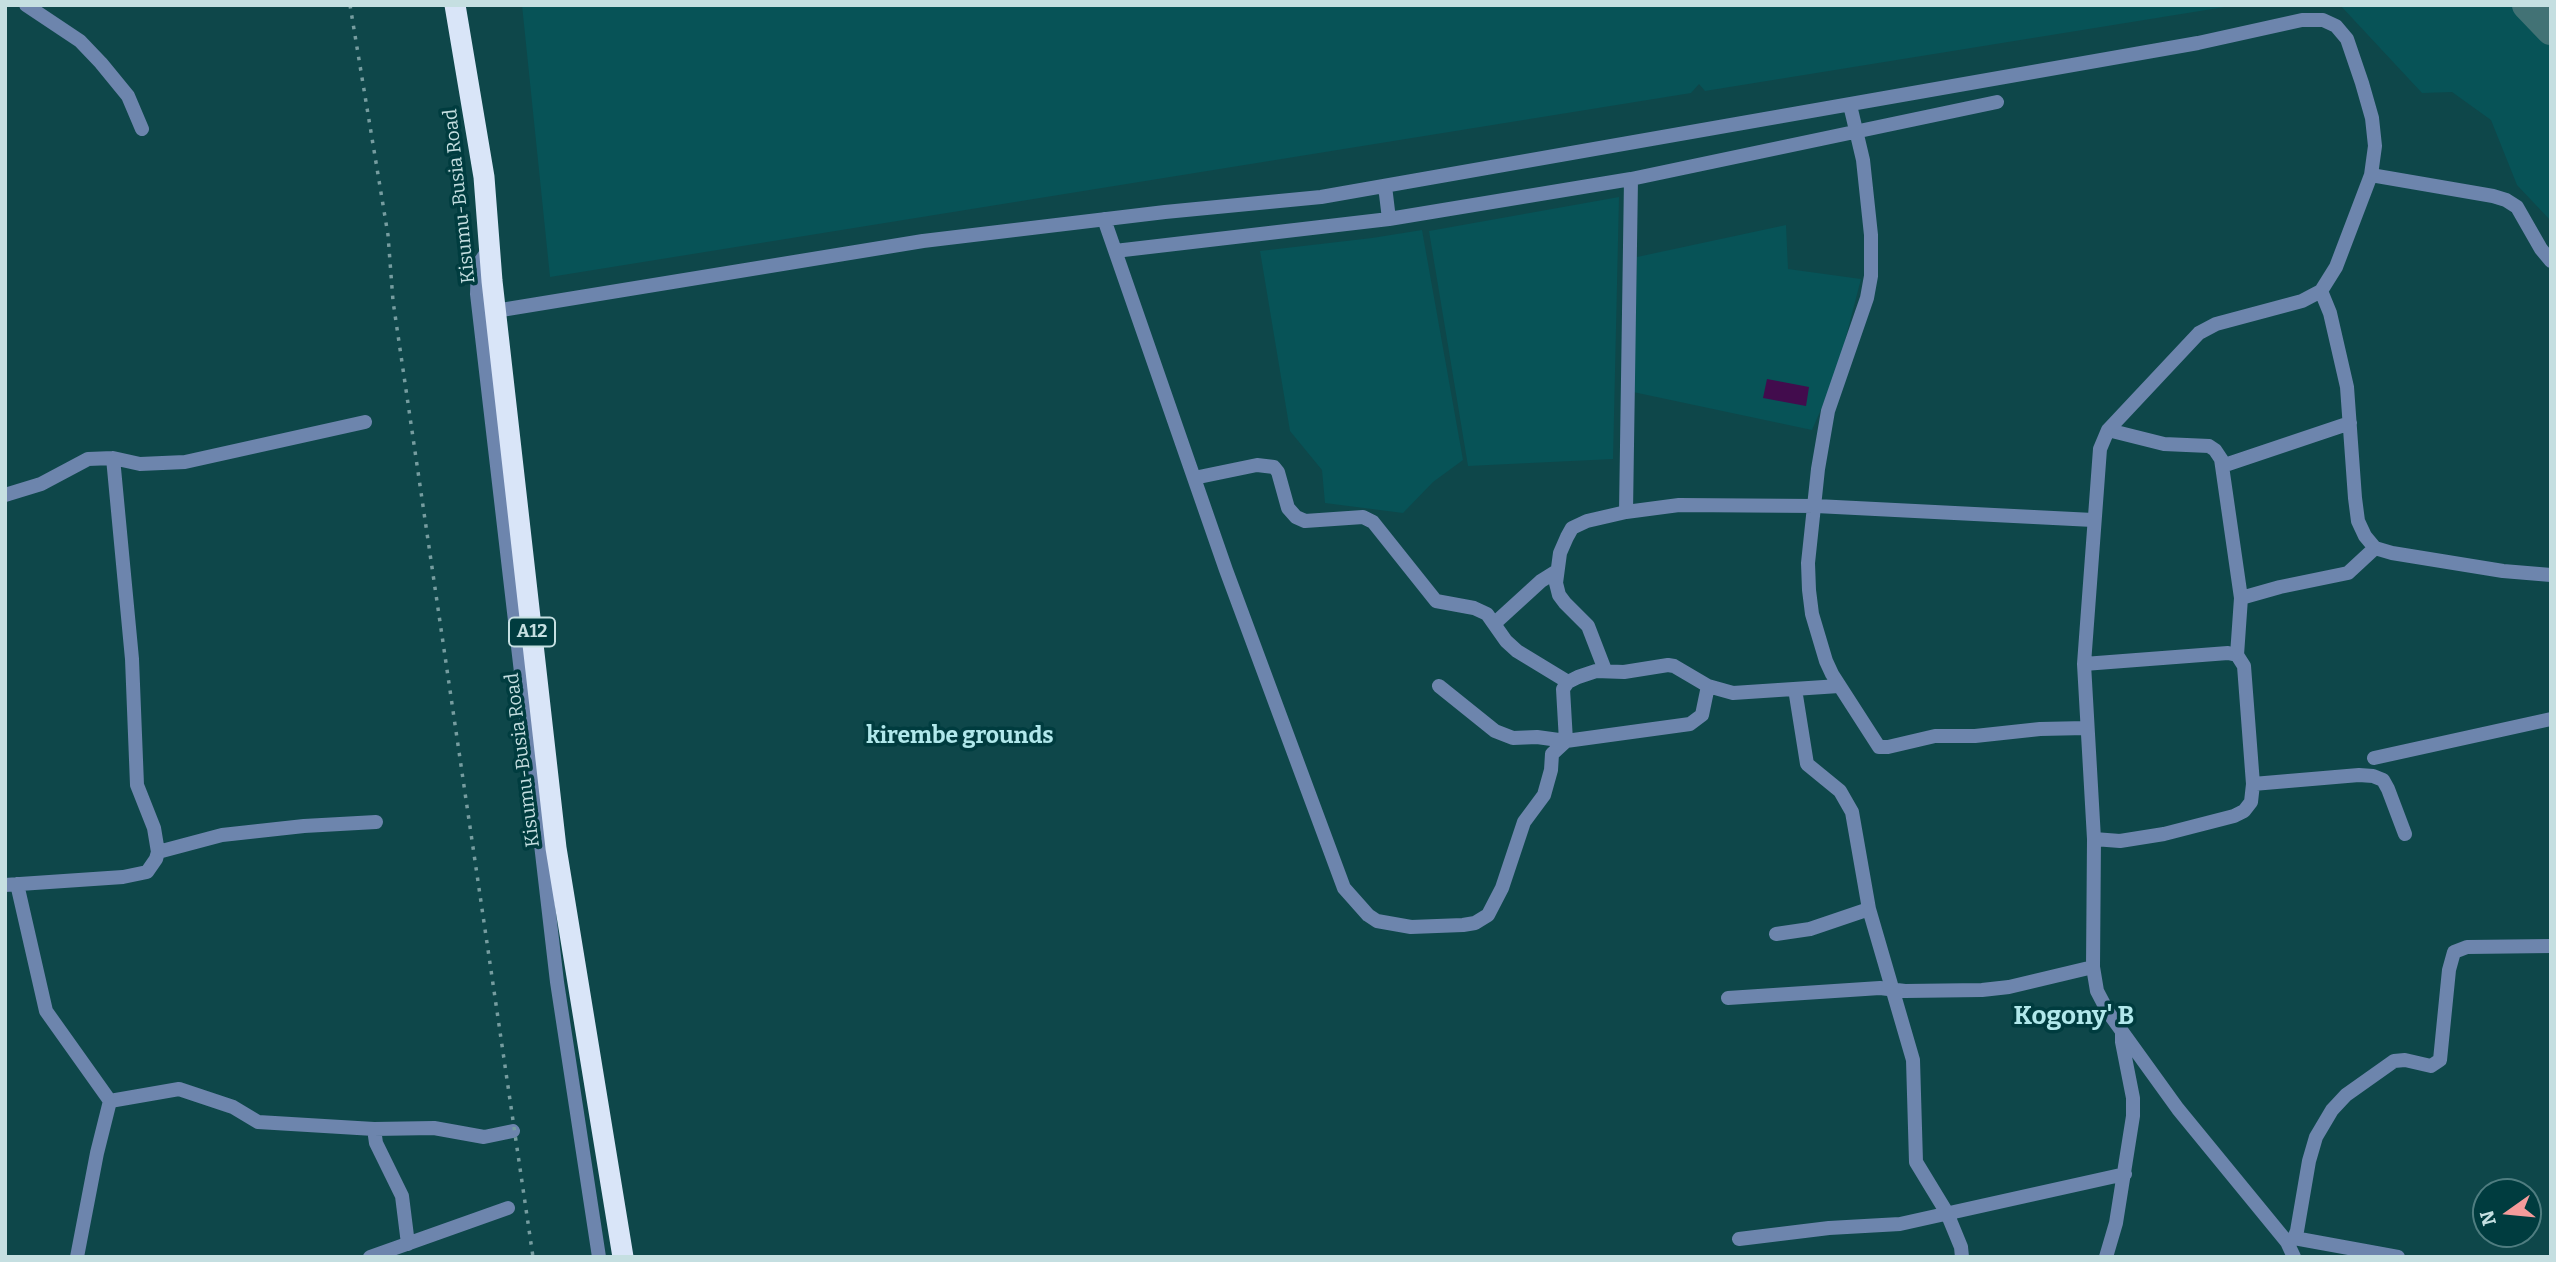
<!DOCTYPE html>
<html>
<head>
<meta charset="utf-8">
<style>
	body { margin:0 }
	#map { position:relative; width:2556px; height:1262px; overflow:hidden; background:#0e474a; font-family:Bitter,serif }
	canvas { display:block }
	.frame { position:absolute; inset:0; border:7px solid #c5dfe1; pointer-events:none }
	.north { position:absolute; left:2472px; top:1178px; width:70px; height:70px; box-sizing:border-box; background:#003c3f; border:2px solid #4f7d80; border-radius:50%; rotate:255deg; font-size:19px; font-weight:700; line-height:28px; text-align:center; color:#c5dfe1 }
	.north::after { content:''; display:block; margin:auto; width:24px; height:32px; background:#f59b9b; clip-path:polygon(50% 0,100% 100%,50% 72%,0 100%) }
</style>
</head>
<body>
<div id="map">
<canvas width="2556" height="1262"></canvas>
<div class="frame"></div>
<div class="north">N</div>
</div>
<script>
const c = document.querySelector('canvas').getContext('2d');
c.lineJoin = 'round';
function paint(path, color) { c.fillStyle = color; c.fill(path, 'evenodd'); }
const shape = rows => new Path2D(rows.map(r => 'M' + r).join(''));
function strokePath(path, color, width, dash) { c.strokeStyle = color; c.lineWidth = width; c.lineCap = dash ? 'butt' : 'round'; c.setLineDash(dash || []); c.stroke(path); }
function write(font, color, halo, rows, align = 'center') {
  c.font = font + ' Bitter,serif'; c.lineWidth = 7; c.setLineDash([]); c.textBaseline = 'middle'; c.strokeStyle = halo; c.fillStyle = color; for (const [text, x, y, turn = 0] of rows) {
    c.save(); c.translate(x, y); c.rotate((+turn || 0) * Math.PI / 180); c.textAlign = isNaN(turn) ? turn : align; if (halo) c.strokeText(text, 0, 0); c.fillText(text, 0, 0); c.restore();
  }
}
paint(shape([
	[522,5,2237,5,1705,91,1699,84,1691,93,550,277],
	[2340,5,2551,5,2551,221,2517,185,2491,120,2452,92,2422,93],
	[1619,197,1613,459,1468,466,1429,231],
	[1786,225,1788,269,1861,279,1836,375,1812,430,1633,392,1637,257],
	[1422,230,1463,460,1433,482,1403,513,1325,503,1322,470,1290,431,1260,251,1372,238]
]), '#075357');
paint(shape([
	[1767,379,1809,387,1806,406,1763,398]
]), '#420c4d');
strokePath(shape([
	[2527,5,2551,30]
]), '#427275', 30);
strokePath(shape([
	[26,5,80,41,101,63,128,96,142,129],
	[1850,105,1863,160,1871,235,1871,276,1867,298,1828,411,1818,469,1808,563,1809,590,1812,614,1826,661,1832,674,1879,747,1888,747,1935,736,1975,736,2040,729,2086,728],
	[2371,175,2493,196,2506,200,2517,207,2541,249,2551,261],
	[1385,186,1389,219],
	[1104,219,1226,570,1344,888,1368,915,1377,921,1411,927,1463,925,1475,923,1488,915,1502,888,1524,822,1544,795,1551,770,1552,754,1566,741,1563,689,1568,682,1578,677,1596,671,1624,672,1668,665,1674,666,1708,686,1733,693,1839,686],
	[489,249,478,265,477,294,557,982,599,1257],
	[1115,251,1389,219,1631,179,1997,102],
	[2321,291,2330,313,2347,387,2355,498,2358,521,2365,536,2375,548,2392,553,2503,571,2551,575],
	[495,311,923,241,1165,212,1321,197,2198,43,2302,20,2323,20,2336,26,2347,39,2362,83,2372,118,2375,146,2371,175,2336,267,2321,291,2302,301,2216,324,2199,333,2108,430,2100,449,2084,664,2094,839,2093,967,2097,991,2108,1012,2178,1109,2287,1242,2294,1257],
	[2108,430,2164,444,2209,446,2215,450,2223,462,2228,464,2350,423],
	[2221,459,2241,598,2237,655],
	[1194,478,1257,465,1274,467,1278,472,1288,508,1296,517,1305,521,1363,517,1373,522,1436,601,1474,608,1487,614,1506,641,1517,651,1568,682],
	[5,495,41,484,88,459,113,458,140,464,185,462,365,422],
	[1626,512,1631,179],
	[2241,598,2280,587,2348,573,2375,548],
	[1495,623,1541,581,1557,571],
	[2084,664,2228,653,2237,655,2244,666,2253,784,2251,802,2244,811,2234,816,2164,834,2120,841,2094,839],
	[1605,670,1588,626,1565,603,1559,595,1556,583,1560,553,1567,537,1572,528,1587,521,1626,512,1679,505,1816,506,2093,520],
	[1439,686,1495,731,1513,738,1537,737,1566,741,1690,724,1702,715,1708,686],
	[1795,689,1807,764,1840,791,1852,812,1869,909,1913,1060,1916,1162,1947,1213,1961,1247,1962,1257],
	[2374,758,2551,719],
	[2253,784,2359,775,2373,776,2383,780,2388,789,2405,834],
	[158,852,222,835,304,826,376,822],
	[17,884,46,1011,110,1101,97,1153,77,1257],
	[5,885,123,877,147,872,156,859,158,852,154,828,137,785,132,659,113,458],
	[1776,934,1810,929,1869,909],
	[1728,998,1880,988,1905,991,1982,990,2009,987,2093,967],
	[110,1101,179,1089,233,1107,258,1122,374,1129,434,1128,484,1137,513,1131],
	[374,1129,376,1143,402,1196,408,1244],
	[2294,1238,2398,1257],
	[1739,1239,1829,1228,1900,1224,2125,1174],
	[2287,1242,2294,1238,2297,1231,2309,1161,2316,1137,2332,1110,2346,1095,2394,1061,2405,1060,2431,1066,2440,1060,2449,970,2454,952,2467,947,2551,946],
	[370,1257,508,1208],
	[2106,1257,2116,1223,2133,1116,2133,1098,2122,1042,2122,1032]
]), '#6d85ad', 14);
strokePath(shape([
	[455,5,484,177,492,281,556,848,623,1257]
]), '#d9e5f8', 21);
strokePath(shape([
	[350,5,388,235,393,301,533,1257]
]), '#769da0', 3.5, [3.5, 7]);
for (const [x, y, w] of [
	[532,632,46]
]) { const box = new Path2D(); box.roundRect(x - w / 2, y - 14.5, w, 29, 5); c.fillStyle = '#003c3f'; c.fill(box); strokePath(box, '#c5dfe1', 2); }
write('bold 18px', '#c5dfe1', null, [
	["A12",532,632]
]);
write('19px', '#c5dfe1', '#003c3f', [
	["Kisumu-Busia Road",460,196,-96],
	["Kisumu-Busia Road",523,760,-97]
]);
write('bold 23px', '#b1e8eb', '#003c3f', [
	["kirembe grounds",960,737]
]);
write('bold 26px', '#b1e8eb', '#003c3f', [
	["Kogony' B",2074,1017]
]);
</script>
</body>
</html>
